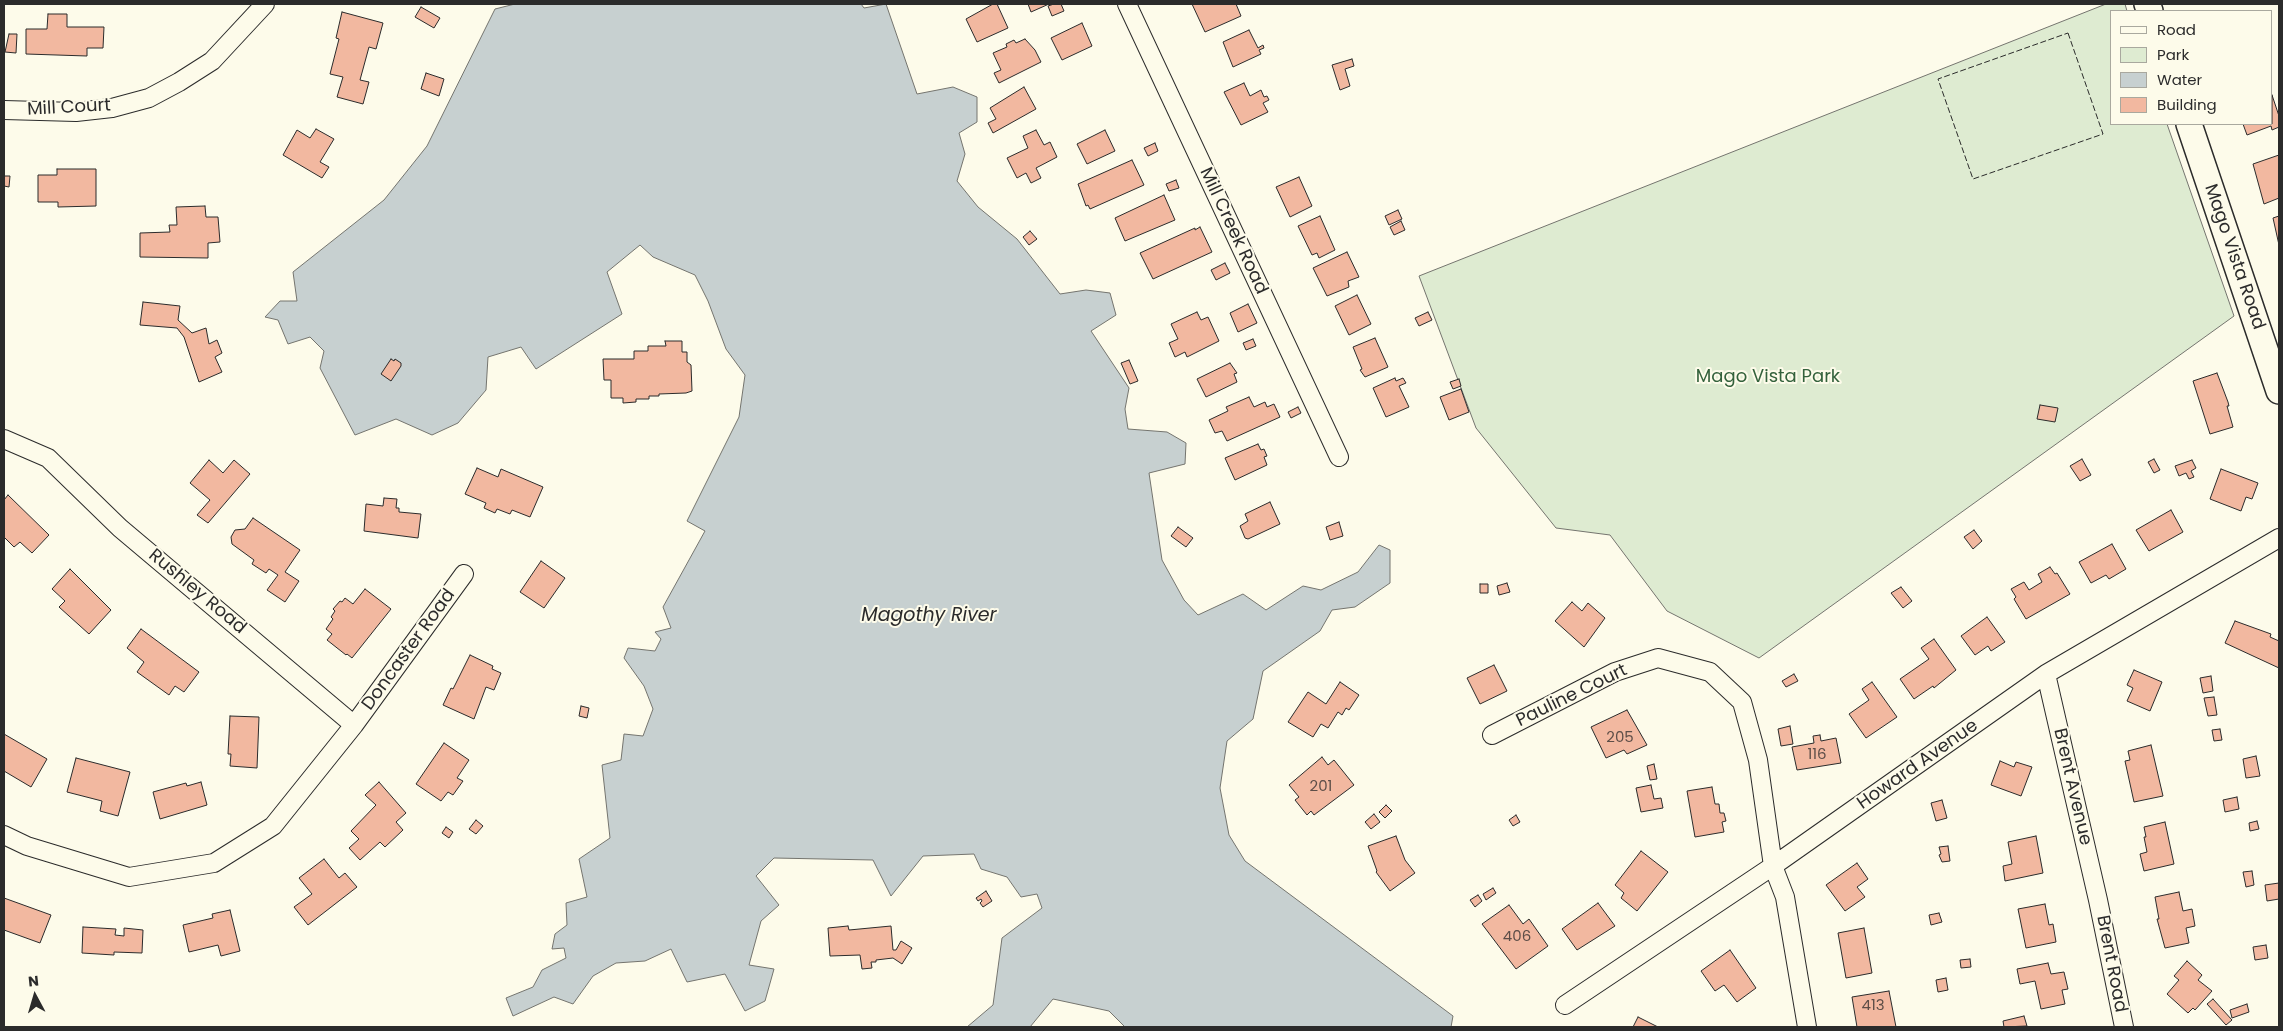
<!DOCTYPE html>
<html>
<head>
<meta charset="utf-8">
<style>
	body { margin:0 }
	#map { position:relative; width:2283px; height:1031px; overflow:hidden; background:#fdfbea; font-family:Poppins,sans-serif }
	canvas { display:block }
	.frame { position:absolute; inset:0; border:5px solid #2b2b2b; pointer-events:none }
	.legend { position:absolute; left:2110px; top:10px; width:162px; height:115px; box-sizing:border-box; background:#fdfbea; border:1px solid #a9a89e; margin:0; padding:6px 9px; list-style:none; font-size:15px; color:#2b2b2b }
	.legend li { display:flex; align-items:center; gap:10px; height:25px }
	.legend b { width:25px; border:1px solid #a9a89e }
	.north { position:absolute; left:10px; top:971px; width:50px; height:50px; -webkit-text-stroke:4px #fdfbea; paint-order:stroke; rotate:354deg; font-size:14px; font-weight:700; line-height:20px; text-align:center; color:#2b2b2b }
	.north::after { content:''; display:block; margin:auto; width:18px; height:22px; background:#2b2b2b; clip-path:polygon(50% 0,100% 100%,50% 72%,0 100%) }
</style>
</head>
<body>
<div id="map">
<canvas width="2283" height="1031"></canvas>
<div class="frame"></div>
<ul class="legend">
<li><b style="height:6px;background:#fdfbea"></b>Road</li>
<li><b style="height:14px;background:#deebd1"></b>Park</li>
<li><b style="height:14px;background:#c7d0d0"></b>Water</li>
<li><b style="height:14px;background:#f2b8a0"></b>Building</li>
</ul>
<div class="north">N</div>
</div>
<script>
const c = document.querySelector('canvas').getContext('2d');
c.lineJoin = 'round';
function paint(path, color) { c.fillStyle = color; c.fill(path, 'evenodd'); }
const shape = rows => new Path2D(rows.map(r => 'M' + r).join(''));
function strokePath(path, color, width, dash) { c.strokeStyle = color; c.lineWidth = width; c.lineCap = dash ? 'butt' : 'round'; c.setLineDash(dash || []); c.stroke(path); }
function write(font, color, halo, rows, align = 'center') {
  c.font = font + ' Poppins,sans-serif'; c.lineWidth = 4; c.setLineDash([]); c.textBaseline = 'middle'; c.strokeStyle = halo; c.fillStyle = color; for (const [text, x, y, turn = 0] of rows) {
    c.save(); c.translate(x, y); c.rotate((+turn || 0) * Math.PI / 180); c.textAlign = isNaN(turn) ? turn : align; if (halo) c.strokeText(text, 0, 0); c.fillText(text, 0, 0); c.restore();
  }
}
const green = shape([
	[2106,4,2125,4,2127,11,2112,11,2112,124,2167,124,2234,316,1759,658,1667,611,1610,535,1556,528,1476,428,1419,276,2106,4]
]);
paint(green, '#deebd1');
strokePath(green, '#74746e', 1);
const water = shape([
	[515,4,861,4,864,8,886,4,917,94,953,87,977,97,977,122,959,133,965,154,957,181,978,207,1017,239,1060,294,1086,290,1110,293,1116,315,1091,331,1129,388,1125,409,1128,429,1167,432,1186,443,1185,464,1149,473,1162,560,1184,600,1198,615,1243,594,1266,610,1303,586,1321,590,1358,572,1379,545,1390,550,1390,583,1355,607,1332,610,1320,631,1263,671,1253,719,1227,741,1220,788,1229,835,1245,861,1453,1016,1451,1027,1125,1027,1109,1011,1053,999,1030,1027,967,1027,993,1005,1002,938,1042,908,1037,894,1021,897,1007,877,981,869,974,854,923,856,891,896,873,860,774,858,756,876,779,905,761,921,749,965,774,969,765,1001,745,1011,725,974,687,982,671,949,645,961,616,963,593,976,573,1004,554,997,513,1016,506,998,533,987,542,970,566,958,564,948,552,949,555,934,567,925,566,903,587,897,579,859,610,838,602,765,621,760,624,734,643,736,653,709,644,686,624,658,628,648,655,651,661,639,655,632,671,628,663,607,705,531,687,521,739,417,745,375,726,349,708,301,695,275,653,257,640,245,607,272,622,314,536,369,521,347,488,357,486,390,458,423,432,435,396,419,355,435,320,368,324,351,310,337,288,344,278,320,265,317,280,301,297,301,293,272,384,200,427,146,495,9,515,4]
]);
paint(water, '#c7d0d0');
strokePath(water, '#74746e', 1);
const building = shape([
	[993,4,997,4,1008,28,977,42,966,19,993,4],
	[1028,4,1049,4,1031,12,1028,4],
	[1054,4,1061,4,1064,11,1052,16,1048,6,1054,4],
	[1192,4,1236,4,1241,16,1205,32,1192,4],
	[421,7,440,18,434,28,415,17,421,7],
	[342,12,383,23,376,49,369,47,360,80,369,82,363,104,337,97,343,77,330,74,339,39,336,38,342,12],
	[48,14,67,14,67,27,104,27,103,48,87,48,87,56,26,54,26,29,47,29,48,14],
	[1082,23,1092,46,1062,60,1051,38,1082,23],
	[1249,30,1258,48,1263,45,1264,48,1259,50,1261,54,1233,67,1223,42,1249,30],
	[9,34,17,34,16,53,5,52,9,34],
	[1025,39,1035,50,1041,62,999,83,994,73,1001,70,993,53,1007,47,1006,44,1014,40,1016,43,1025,39],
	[1352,59,1354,66,1345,69,1350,86,1340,90,1332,65,1352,59],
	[426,73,444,79,439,96,421,89,426,73],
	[1244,83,1250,96,1261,90,1264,97,1267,96,1269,100,1263,103,1268,112,1241,125,1224,92,1244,83],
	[1024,87,1036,109,993,133,988,123,996,119,990,108,1024,87],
	[2272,95,2279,116,2279,127,2272,130,2271,126,2247,135,2243,124,2272,124,2272,95],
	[316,129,334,139,320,162,329,167,322,178,283,155,297,130,310,138,316,129],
	[1036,130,1044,145,1050,142,1057,157,1036,168,1041,178,1031,183,1026,173,1017,178,1007,158,1028,148,1023,136,1036,130],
	[1105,130,1115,151,1087,164,1077,144,1105,130],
	[1155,143,1158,151,1148,156,1144,148,1155,143],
	[2279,155,2279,198,2264,204,2253,164,2279,155],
	[1132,160,1144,185,1090,209,1088,205,1086,206,1078,184,1132,160],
	[57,169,96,169,96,206,58,207,58,202,38,202,38,175,57,175,57,169],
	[4,176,10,176,9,187,4,186,4,176],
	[1299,177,1312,206,1290,217,1276,187,1299,177],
	[1176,180,1179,188,1169,191,1166,184,1176,180],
	[1164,195,1175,220,1125,241,1115,218,1164,195],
	[205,206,206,217,218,217,220,242,208,243,208,258,140,257,140,233,170,232,169,225,177,225,176,207,205,206],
	[1398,210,1402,219,1389,225,1385,216,1398,210],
	[1320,216,1335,250,1319,258,1317,253,1312,255,1298,226,1320,216],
	[2279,216,2279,245,2273,218,2279,216],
	[1401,221,1405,230,1394,235,1390,227,1401,221],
	[1200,227,1212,252,1153,279,1140,253,1195,228,1195,230,1200,227],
	[1030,231,1037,239,1029,245,1023,237,1030,231],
	[1347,252,1359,277,1348,281,1349,287,1327,296,1313,268,1347,252],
	[1225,263,1230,273,1216,280,1211,270,1225,263],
	[1357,295,1371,324,1349,335,1335,306,1357,295],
	[143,302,180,306,178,320,192,333,206,328,209,344,217,340,222,353,215,357,222,372,199,382,184,337,177,328,140,325,143,302],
	[1248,304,1257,323,1238,332,1230,313,1248,304],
	[1197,312,1201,320,1208,317,1219,341,1187,357,1185,352,1175,357,1169,343,1178,339,1171,324,1197,312],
	[1428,312,1432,320,1419,326,1415,318,1428,312],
	[1375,338,1388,367,1365,377,1360,370,1362,369,1353,347,1375,338],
	[1253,339,1256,346,1246,350,1243,343,1253,339],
	[665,341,682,341,682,352,687,352,687,362,691,365,692,391,686,393,659,394,659,396,649,396,649,399,636,399,636,402,623,403,623,398,611,398,611,380,604,380,603,359,634,359,634,351,648,351,648,346,666,346,665,341],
	[391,359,394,361,395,359,401,363,401,366,391,381,381,374,391,359],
	[1129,360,1138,381,1130,384,1121,363,1129,360],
	[1230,363,1237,373,1234,374,1237,382,1206,397,1197,379,1230,363],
	[2217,373,2228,402,2229,406,2227,406,2233,427,2210,434,2193,381,2217,373],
	[1395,378,1396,381,1403,378,1406,383,1399,386,1409,407,1386,417,1373,388,1395,378],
	[1459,379,1461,386,1453,389,1450,382,1459,379],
	[1461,389,1469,412,1449,420,1440,397,1461,389],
	[1249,397,1254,407,1265,402,1267,407,1274,404,1280,417,1227,441,1222,431,1215,433,1209,420,1228,411,1226,407,1249,397],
	[2040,405,2058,408,2055,422,2037,419,2040,405],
	[1298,407,1301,413,1291,418,1288,412,1298,407],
	[1258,444,1261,450,1264,449,1267,456,1264,457,1267,465,1235,480,1225,458,1258,444],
	[2082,459,2091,475,2080,481,2070,466,2082,459],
	[2154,459,2160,470,2154,473,2148,462,2154,459],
	[209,460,223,473,234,460,250,474,208,523,197,515,210,500,190,483,209,460],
	[2192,460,2196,468,2191,471,2194,477,2189,479,2186,473,2179,476,2175,466,2192,460],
	[477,468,498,477,501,469,543,487,530,517,512,510,510,514,497,509,495,513,484,508,486,503,465,494,477,468],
	[2221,469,2258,483,2252,499,2246,497,2241,511,2210,499,2221,469],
	[8,495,49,535,32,553,20,542,14,547,4,537,4,500,8,495],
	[384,498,397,499,396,508,399,508,399,512,421,514,418,538,364,531,366,504,383,506,384,498],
	[1270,502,1280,524,1248,539,1245,538,1240,526,1248,521,1245,514,1270,502],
	[2171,510,2183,532,2149,551,2136,530,2171,510],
	[253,518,300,550,285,572,299,581,285,602,267,590,278,575,269,569,266,573,252,564,254,560,232,544,231,537,235,530,245,529,253,518],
	[1339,522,1343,536,1330,540,1326,527,1339,522],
	[1178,527,1193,538,1186,547,1171,536,1178,527],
	[1974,530,1982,541,1973,549,1964,537,1974,530],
	[2112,544,2126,569,2109,579,2106,575,2091,583,2079,562,2112,544],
	[541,561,565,578,544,608,520,592,541,561],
	[2050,567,2055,574,2057,573,2070,594,2026,619,2014,599,2016,597,2011,589,2024,582,2029,590,2042,582,2038,574,2050,567],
	[70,569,111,610,89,634,59,607,65,601,52,589,70,569],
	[1507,583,1510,592,1499,595,1497,586,1507,583],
	[1480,584,1488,584,1488,593,1480,593,1480,584],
	[1901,587,1912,601,1903,608,1891,593,1901,587],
	[365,589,391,609,352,658,347,654,346,655,327,640,332,634,326,629,333,619,331,617,335,611,333,609,340,601,342,602,345,598,353,604,365,589],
	[1572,602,1582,611,1588,603,1605,618,1584,647,1555,621,1572,602],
	[1987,617,2005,642,1991,651,1988,646,1975,655,1961,636,1987,617],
	[2235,621,2271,634,2270,637,2279,641,2279,668,2225,643,2235,621],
	[141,629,199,672,184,692,175,686,169,695,137,672,144,662,127,648,141,629],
	[1934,639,1956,670,1934,688,1933,686,1914,699,1900,679,1929,659,1921,648,1934,639],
	[470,655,493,666,492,669,501,673,494,690,486,687,474,719,443,705,451,688,453,689,470,655],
	[1494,665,1507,691,1480,704,1467,678,1494,665],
	[2134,670,2162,682,2150,711,2127,701,2133,688,2127,685,2134,670],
	[1794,674,1798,681,1786,687,1782,681,1794,674],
	[2211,676,2213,691,2203,693,2200,678,2211,676],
	[1340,682,1359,695,1349,710,1346,708,1342,715,1338,712,1328,728,1321,724,1313,737,1288,722,1308,692,1326,704,1340,682],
	[1872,682,1897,717,1866,738,1849,714,1869,700,1862,689,1872,682],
	[2214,697,2217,715,2208,716,2204,698,2214,697],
	[581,706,589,708,587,718,579,716,581,706],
	[1627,710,1647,745,1627,754,1624,750,1606,758,1591,727,1627,710],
	[230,716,259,717,257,768,230,766,231,754,228,754,230,716],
	[1790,726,1793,744,1781,746,1778,729,1790,726],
	[2220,729,2222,740,2214,741,2212,730,2220,729],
	[4,734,47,759,31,787,4,771,4,734],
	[1820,735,1821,741,1836,738,1841,763,1797,770,1792,747,1814,743,1813,736,1820,735],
	[444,743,469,760,457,778,463,781,453,795,448,792,441,801,416,784,444,743],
	[2151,745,2163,796,2134,802,2125,761,2130,760,2128,751,2151,745],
	[2256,756,2260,776,2246,778,2243,759,2256,756],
	[1322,757,1328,765,1334,760,1354,785,1314,815,1311,811,1307,815,1295,800,1299,797,1289,785,1322,757],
	[76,758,130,772,118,816,100,811,102,801,67,792,76,758],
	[2000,761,2014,767,2016,762,2032,767,2021,796,1991,785,2000,761],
	[1654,764,1657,779,1650,780,1647,766,1654,764],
	[201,782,207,805,160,819,153,792,186,783,187,786,201,782],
	[379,782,406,813,396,822,403,830,385,847,380,842,360,860,349,848,359,839,351,831,376,805,365,795,379,782],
	[1651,785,1654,799,1661,798,1663,808,1641,812,1636,788,1651,785],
	[1712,787,1715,804,1719,804,1720,813,1724,813,1726,821,1722,822,1724,832,1695,837,1687,791,1712,787],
	[2237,797,2239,809,2225,812,2223,800,2237,797],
	[1942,800,1947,818,1936,821,1931,803,1942,800],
	[1386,805,1392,811,1385,818,1379,812,1386,805],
	[1374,814,1380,822,1371,829,1365,822,1374,814],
	[1516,815,1520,822,1513,826,1509,820,1516,815],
	[476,820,483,826,476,834,469,829,476,820],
	[2257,821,2259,829,2250,831,2249,823,2257,821],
	[2165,822,2174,864,2144,871,2140,854,2147,852,2144,837,2146,837,2144,827,2165,822],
	[446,827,453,832,449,838,442,833,446,827],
	[1396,836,1405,860,1415,873,1390,891,1376,872,1377,871,1368,846,1396,836],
	[2036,836,2043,873,2005,881,2003,866,2012,864,2008,842,2036,836],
	[1948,846,1950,861,1942,862,1939,855,1941,854,1939,847,1948,846],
	[1641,851,1668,872,1637,911,1621,898,1624,893,1615,885,1641,851],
	[324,859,339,878,345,873,357,887,308,925,294,907,312,894,299,878,324,859],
	[1857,863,1868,879,1857,887,1865,897,1845,911,1826,885,1857,863],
	[2252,871,2254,885,2246,887,2243,872,2252,871],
	[2279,883,2279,899,2267,901,2265,885,2279,883],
	[1493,888,1496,893,1486,900,1483,894,1493,888],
	[986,891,992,901,983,907,980,903,982,901,981,899,978,901,976,898,986,891],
	[2179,892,2183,911,2192,909,2195,926,2186,928,2189,943,2165,948,2157,919,2159,919,2155,897,2179,892],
	[1478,895,1482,901,1475,907,1470,900,1478,895],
	[4,898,51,915,40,943,4,930,4,898],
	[1598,903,1615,926,1577,950,1562,929,1598,903],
	[2045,904,2049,925,2053,924,2056,942,2026,948,2018,909,2045,904],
	[1509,905,1523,924,1529,919,1548,946,1516,969,1482,924,1509,905],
	[230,910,240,951,221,956,218,945,189,952,183,925,213,918,212,914,230,910],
	[1939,913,1942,922,1931,925,1929,915,1939,913],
	[848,926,849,930,891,926,893,950,896,950,901,941,912,948,902,964,893,958,876,960,876,962,871,962,872,968,862,969,860,955,830,956,828,928,848,926],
	[83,927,116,929,115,935,124,936,124,928,143,930,142,953,114,952,114,955,82,953,83,927],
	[1864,928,1872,973,1846,978,1838,933,1864,928],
	[2266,945,2268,958,2255,960,2253,947,2266,945],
	[1730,950,1756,988,1737,1002,1724,985,1715,991,1701,971,1730,950],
	[1970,959,1971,967,1961,968,1960,960,1970,959],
	[2187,961,2202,975,2198,980,2212,991,2195,1010,2193,1008,2188,1013,2167,994,2179,980,2174,976,2187,961],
	[2048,963,2051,974,2064,972,2068,989,2062,990,2065,1004,2041,1009,2035,981,2020,984,2017,969,2048,963],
	[1946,978,1948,990,1938,992,1936,980,1946,978],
	[1889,991,1896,1027,1857,1027,1852,997,1889,991],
	[2213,999,2232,1020,2226,1025,2207,1004,2213,999],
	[2247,1004,2249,1012,2232,1018,2230,1010,2247,1004],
	[2024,1016,2027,1026,2004,1027,2003,1021,2024,1016],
	[1638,1017,1658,1027,1633,1027,1638,1017]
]);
paint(building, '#f2b8a0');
strokePath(building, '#2b2b2b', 1);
const street = shape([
	[1127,4,1339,457],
	[4,110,76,112,112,108,149,98,179,82,212,61,265,4],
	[4,439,48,458,120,528,354,725,273,826,214,863,129,877,27,846,4,835],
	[2046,674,2098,900,2124,1027],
	[354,725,464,574],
	[1492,735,1615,672,1658,658,1710,672,1742,702,1758,760,1773,866,1785,897,1807,1027],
	[1565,1005,1773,866,2046,674,2279,538]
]);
const secondary = shape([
	[2147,4,2150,11],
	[2189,124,2279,391]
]);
strokePath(street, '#2b2b2b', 20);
strokePath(secondary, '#2b2b2b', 28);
strokePath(street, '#fdfbea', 18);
strokePath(secondary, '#fdfbea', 25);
strokePath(shape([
	[2068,33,2103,134,1973,179,1938,79,2068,33]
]), '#2b2b2b', 1, [6, 2.5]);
write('15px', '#5d4e48', null, [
	["205",1620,738],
	["116",1817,755],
	["201",1321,787],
	["406",1517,937],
	["413",1873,1006]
]);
write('18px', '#2b2b2b', '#fdfbea', [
	["Mill Court",69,108,-3],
	["Mill Creek Road",1233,231,65],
	["Mago Vista Road",2234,257,71],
	["Rushley Road",197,592,40],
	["Doncaster Road",409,650,-54],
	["Pauline Court",1572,696,-26],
	["Howard Avenue",1918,765,-35],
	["Brent Avenue",2072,787,77],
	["Brent Road",2111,964,79]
]);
write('18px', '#34623c', '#fdfbea', [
	["Mago Vista Park",1768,377]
]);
write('italic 19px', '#2b2b2b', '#fdfbea', [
	["Magothy River",929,616]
]);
</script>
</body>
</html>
